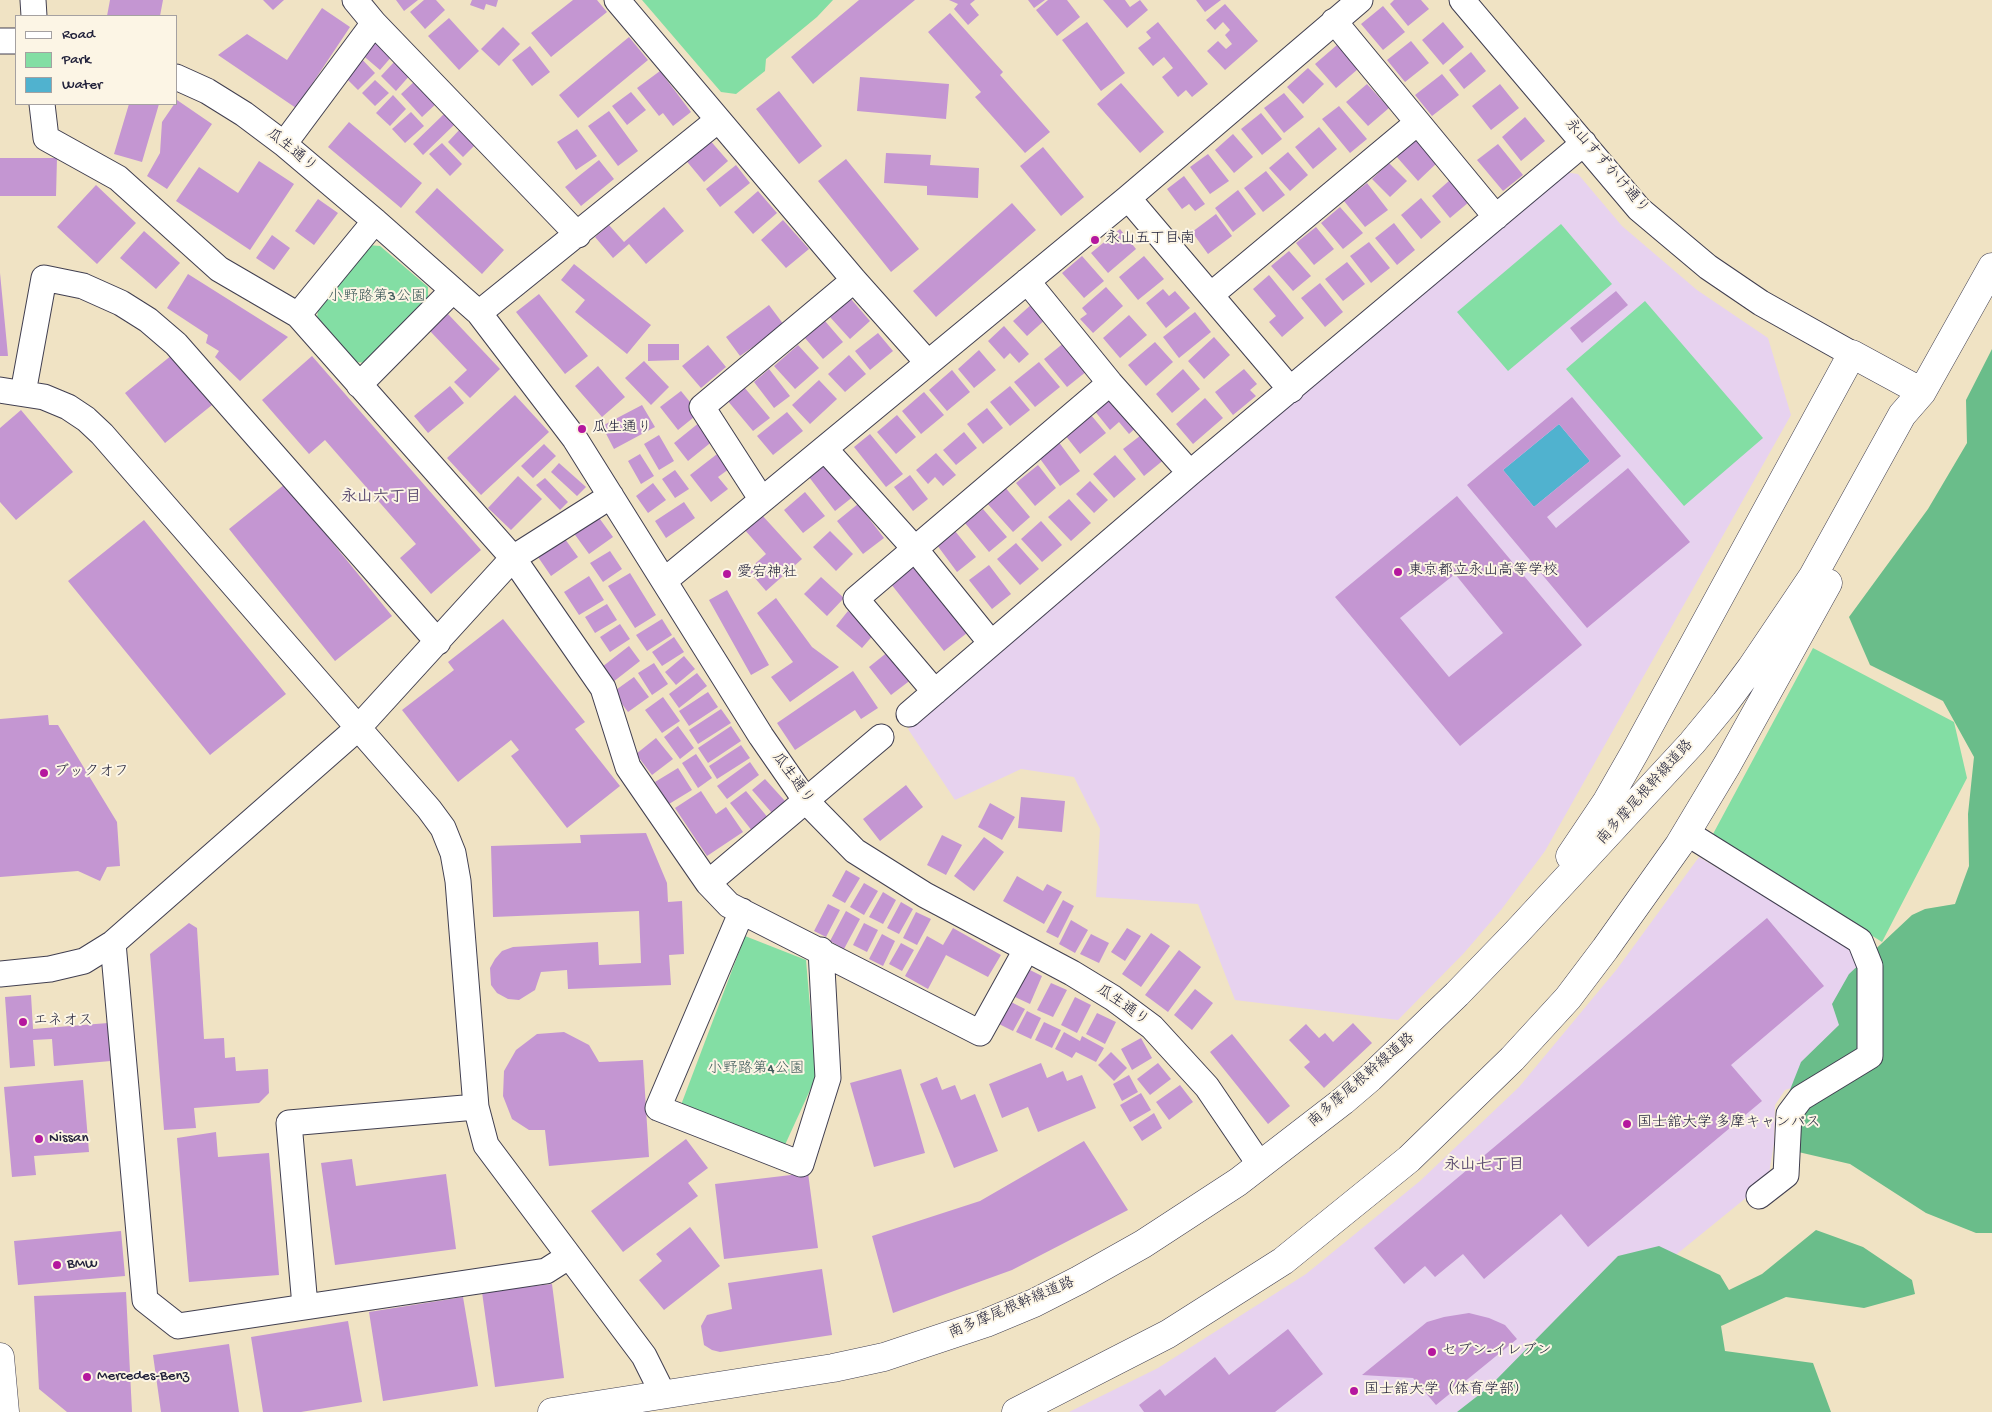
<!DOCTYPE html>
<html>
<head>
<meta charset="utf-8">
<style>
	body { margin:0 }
	#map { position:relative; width:1992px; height:1412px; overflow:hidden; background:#f0e3c4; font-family:"Gochi Hand",sans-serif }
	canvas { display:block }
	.legend { position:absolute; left:15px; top:15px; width:162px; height:90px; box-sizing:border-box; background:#fcf5e5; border:1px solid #a5a1a1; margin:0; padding:6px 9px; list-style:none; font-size:15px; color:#22223b }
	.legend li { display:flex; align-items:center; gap:10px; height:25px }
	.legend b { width:25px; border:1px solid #a5a1a1 }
</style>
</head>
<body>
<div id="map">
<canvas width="1992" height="1412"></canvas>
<ul class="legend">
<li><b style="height:6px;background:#fff"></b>Road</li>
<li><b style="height:14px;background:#83dea4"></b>Park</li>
<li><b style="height:14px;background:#50b2cf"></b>Water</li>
</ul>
</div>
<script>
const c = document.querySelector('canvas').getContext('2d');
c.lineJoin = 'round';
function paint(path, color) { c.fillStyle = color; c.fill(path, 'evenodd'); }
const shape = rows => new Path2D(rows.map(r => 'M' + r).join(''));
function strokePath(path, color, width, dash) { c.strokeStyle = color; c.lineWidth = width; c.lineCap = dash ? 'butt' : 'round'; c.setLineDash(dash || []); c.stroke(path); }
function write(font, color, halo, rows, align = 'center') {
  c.font = font + ' "Gochi Hand","Klee One",sans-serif'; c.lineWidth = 4; c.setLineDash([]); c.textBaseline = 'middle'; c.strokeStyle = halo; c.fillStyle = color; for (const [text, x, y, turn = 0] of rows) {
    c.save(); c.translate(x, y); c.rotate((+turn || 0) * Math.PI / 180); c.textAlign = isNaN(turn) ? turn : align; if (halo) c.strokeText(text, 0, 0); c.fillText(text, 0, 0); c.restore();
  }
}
paint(shape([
	[1564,172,1578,174,1622,226,1697,290,1768,338,1791,415,1545,851,1501,910,1464,953,1398,1020,1235,1000,1198,904,1096,897,1100,829,1074,777,1021,769,955,800,908,729],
	[1699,857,1847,946,1858,965,1847,1045,1807,1083,1785,1090,1775,1105,1774,1143,1768,1180,1672,1258,1544,1412,1069,1412,1158,1368,1306,1274,1420,1181,1519,1087,1617,969]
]), '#e7d2ef');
paint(shape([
	[642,0,833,0,817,17,766,59,765,71,736,94,721,92],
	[1561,224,1612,284,1508,371,1457,312],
	[368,245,380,246,428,287,428,303,369,363,353,362,317,321,318,306],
	[1645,301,1763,438,1684,506,1566,369],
	[1813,648,1954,722,1967,778,1882,942,1713,834],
	[745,936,806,960,816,1077,784,1147,681,1105]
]), '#83dea4');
paint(shape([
	[1992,349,1992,1233,1976,1233,1926,1213,1850,1164,1794,1151,1784,1105,1801,1062,1839,1025,1832,1004,1849,974,1912,915,1925,909,1955,904,1969,866,1968,814,1974,757,1943,701,1870,665,1849,617,1928,509,1967,443,1966,400],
	[1816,1230,1863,1247,1912,1280,1915,1294,1864,1308,1786,1297,1721,1326,1725,1351,1813,1363,1831,1412,1457,1412,1489,1387,1618,1256,1659,1246,1720,1275,1729,1290,1762,1274]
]), '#6abd8a');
paint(shape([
	[1559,424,1590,461,1534,507,1503,470]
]), '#50b2cf');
paint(shape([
	[110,0,163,0,160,16,107,16],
	[263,0,284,0,273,10],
	[396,0,418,0,404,11],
	[424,0,436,0,445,10,425,29,410,12],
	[472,0,498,0,496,7,486,4,484,10,470,5],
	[573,0,597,0,607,12,551,57,531,33],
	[859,0,915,0,813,84,791,57],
	[949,0,975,0,970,4,979,15,968,25,954,9,958,4],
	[1028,0,1045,0,1034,8],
	[1048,0,1067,0,1080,17,1057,36,1036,10],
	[1103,0,1125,0,1130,7,1140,0,1148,10,1127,28],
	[1196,0,1221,0,1205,12],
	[1394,0,1421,0,1429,9,1408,26,1390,4],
	[1225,4,1258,41,1225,70,1207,51,1218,41,1226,49,1232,44,1225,35,1230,30,1223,22,1215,30,1206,20],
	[1383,6,1405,32,1383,50,1361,24],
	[322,8,350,27,296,108,218,55,247,34,287,60],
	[950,13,1003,72,1000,75,1050,132,1025,153,975,97,981,92,928,32],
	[449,18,479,51,459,70,428,36],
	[1087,22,1125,73,1101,91,1062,40],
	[1158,22,1208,84,1192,97,1186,90,1178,97,1162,77,1173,68,1164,57,1153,66,1138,48,1151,38,1146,32],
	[1443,22,1464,47,1443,65,1422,40],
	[503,27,520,44,499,66,481,49],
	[629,37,648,60,578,118,559,95],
	[374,38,393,55,380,70,360,53],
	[1411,41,1429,63,1405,82,1387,60],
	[1337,45,1358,69,1336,88,1315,64],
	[530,46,550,72,532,86,512,60],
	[1471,52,1486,71,1464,89,1449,70],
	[358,55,375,73,358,90,343,75],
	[396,60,411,74,396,91,381,76],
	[1308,68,1324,84,1303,104,1287,87],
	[660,71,691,112,673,126,663,113,659,116,637,88],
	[1442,74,1459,95,1432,116,1415,95],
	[860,77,949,84,946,119,857,111],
	[375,80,389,93,375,106,362,93],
	[416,80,437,103,422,117,401,94],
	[1121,83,1164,132,1140,153,1097,104],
	[1367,84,1389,108,1368,126,1346,102],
	[1500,84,1519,108,1491,130,1472,106],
	[779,91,822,146,799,164,756,109],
	[631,92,646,110,627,125,612,106],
	[1284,93,1304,117,1284,133,1264,108],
	[393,95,406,109,390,126,376,113],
	[177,100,212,124,167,189,147,176,160,153,162,122],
	[129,104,159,104,142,162,114,154],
	[1339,106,1367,139,1350,153,1322,119],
	[609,111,638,151,618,166,588,126],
	[411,112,424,126,405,143,392,129],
	[1261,113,1282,139,1262,155,1241,129],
	[444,114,454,125,423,155,413,144],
	[1525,117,1545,141,1521,161,1502,137],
	[349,122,422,183,401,208,328,147],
	[1319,127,1337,149,1313,169,1295,147],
	[461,128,476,144,463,157,448,142],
	[577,129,597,156,576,170,557,142],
	[1233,134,1253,157,1234,173,1215,150],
	[1418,137,1439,161,1418,181,1396,156],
	[708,138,728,161,704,182,684,158],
	[442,143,462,164,450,176,429,154],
	[1498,144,1523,175,1503,191,1477,160],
	[1043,147,1084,197,1061,216,1020,166],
	[1288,152,1308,175,1290,191,1269,168],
	[886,153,931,155,930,165,979,168,978,198,927,195,927,186,884,183],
	[1208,154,1229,181,1210,194,1190,167],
	[0,158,57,158,56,196,0,196],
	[846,159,919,249,891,272,818,181],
	[599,160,614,179,581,206,565,187],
	[259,161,294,184,250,250,176,201,199,167,238,193],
	[1389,163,1407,181,1390,197,1372,179],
	[736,165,750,183,720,207,706,189],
	[1266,171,1285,195,1263,212,1244,188],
	[1184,176,1205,204,1195,211,1189,204,1182,209,1167,189],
	[1450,180,1469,202,1450,218,1432,196],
	[1367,183,1388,210,1365,227,1344,201],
	[96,185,136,223,97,264,57,227],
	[437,188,504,250,482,274,415,212],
	[1238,190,1256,214,1233,232,1215,208],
	[758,191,777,213,753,234,734,212],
	[1421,198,1441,222,1421,239,1401,215],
	[318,199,338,213,314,245,295,231],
	[1012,203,1036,230,936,317,913,291],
	[664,207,684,231,646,264,629,244,613,258,595,237,609,225,624,242],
	[1340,207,1363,233,1343,249,1321,223],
	[1216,214,1232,236,1208,254,1192,232],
	[783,220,809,249,786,268,761,240],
	[1394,223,1415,250,1397,265,1375,238],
	[1316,227,1334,249,1314,265,1296,243],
	[1120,229,1136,249,1108,273,1091,253],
	[144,231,180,263,156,289,120,258],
	[272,235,290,248,274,270,256,258],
	[1369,242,1390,268,1371,283,1350,256],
	[1289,251,1311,276,1293,291,1271,266],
	[1082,256,1104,281,1084,298,1062,273],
	[1144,256,1164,279,1138,300,1119,277],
	[1347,262,1365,284,1343,301,1325,279],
	[574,264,651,325,627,354,575,312,585,300,561,280],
	[0,273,8,356,0,356],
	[188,274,288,337,240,381,215,357,219,351,206,343,208,335,167,308],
	[1269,275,1304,318,1282,337,1269,322,1276,316,1253,289],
	[1320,283,1343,312,1325,327,1301,298],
	[1106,287,1123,306,1093,333,1080,319,1087,314,1082,308],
	[1163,289,1169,296,1175,291,1190,308,1166,328,1146,303],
	[1616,291,1628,305,1582,343,1570,328],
	[539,294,588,356,565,374,516,312],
	[851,299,870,321,850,339,830,317],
	[1033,303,1047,318,1027,336,1013,321],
	[769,305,784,325,740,356,726,337],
	[1195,312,1211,332,1179,358,1163,337],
	[448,314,500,369,470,398,454,382,467,370,430,331],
	[1129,315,1147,335,1120,358,1103,338],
	[825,321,843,342,823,359,805,338],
	[1004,326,1029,354,1019,363,1010,353,1004,359,988,341],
	[878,333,893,351,870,370,855,351],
	[1214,337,1230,355,1204,379,1188,361],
	[1065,342,1087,371,1067,387,1044,359],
	[1155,342,1173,362,1146,386,1128,365],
	[648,344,679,344,679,360,648,361],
	[708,345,726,367,701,388,682,366],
	[798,345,819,368,795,389,774,366],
	[979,350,996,370,974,388,958,369],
	[172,355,212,405,165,443,125,393],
	[849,355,866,374,845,392,828,374],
	[312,356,481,550,431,594,400,558,416,544,325,440,309,454,262,400],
	[644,361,669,387,651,405,625,378],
	[1039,362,1060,387,1035,407,1014,382],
	[598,366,625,397,602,417,575,386],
	[769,369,790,396,774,408,754,382],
	[1183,369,1200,389,1172,413,1156,394],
	[1244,369,1257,384,1250,390,1256,396,1233,415,1215,392],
	[952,370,970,392,947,411,929,390],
	[819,380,837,399,810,424,792,405],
	[450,386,464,403,428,433,414,416],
	[1010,386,1030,410,1010,426,990,402],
	[744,387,770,418,753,431,727,400],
	[681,391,699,413,678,430,660,407],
	[924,392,944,415,921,434,902,411],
	[1114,393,1140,424,1129,434,1119,422,1110,430,1094,410],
	[515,395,549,432,481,495,447,458],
	[1572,397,1621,456,1547,517,1556,528,1628,468,1690,542,1587,628,1467,485],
	[1559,424,1590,461,1534,507,1503,470],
	[1205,398,1223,418,1193,444,1176,424],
	[642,405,655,427,614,449,602,426],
	[987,408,1003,428,983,444,967,424],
	[21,410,73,472,16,520,0,502,0,428],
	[787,412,803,431,773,455,757,436],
	[897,415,916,437,896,454,877,432],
	[1091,415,1106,433,1080,454,1065,435],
	[700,422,714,440,688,461,674,443],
	[964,432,977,448,956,465,943,450],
	[1145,432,1166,458,1144,476,1123,449],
	[870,434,903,474,886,487,854,447],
	[659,435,674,461,659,470,644,444],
	[1058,441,1080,471,1060,486,1038,456],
	[544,444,556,456,533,478,521,466],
	[721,451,733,466,718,477,728,489,711,502,690,475],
	[936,453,956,475,943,486,935,477,928,484,916,470],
	[640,454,654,476,641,484,628,461],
	[1115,455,1136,479,1114,498,1093,474],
	[559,463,586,487,577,496,551,472],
	[828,463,854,496,835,511,809,477],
	[1038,465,1056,488,1035,506,1016,483],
	[675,470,689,489,675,498,662,479],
	[910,475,928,499,913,511,894,487],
	[518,476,542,499,511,530,488,508],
	[545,478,568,502,560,510,536,485],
	[1090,481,1108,500,1094,513,1076,494],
	[653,483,666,500,648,513,636,496],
	[285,484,392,616,335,661,229,529],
	[1004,486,1030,517,1013,532,986,502],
	[805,492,825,516,803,533,784,510],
	[1457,496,1582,645,1460,746,1335,597],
	[1455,574,1503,633,1449,677,1400,618],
	[1069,499,1091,523,1071,541,1048,517],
	[684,502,695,518,666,538,655,521],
	[858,504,884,538,863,554,837,521],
	[983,509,1007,537,989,552,965,523],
	[761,514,802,559,766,591,748,570,766,554,744,529],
	[597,515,613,537,589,554,573,532],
	[144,520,286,694,210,755,68,581],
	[1041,521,1062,545,1042,562,1021,539],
	[830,531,853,554,836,571,813,547],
	[955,531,976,557,957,572,937,545],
	[565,539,578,557,551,576,538,557],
	[1016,543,1039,569,1020,585,997,559],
	[610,551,622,569,603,582,590,563],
	[989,565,1011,594,992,609,969,580],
	[914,566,967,633,944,651,891,584],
	[630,573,656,615,635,628,608,586],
	[589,576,604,600,579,615,564,592],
	[821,577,844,598,827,616,804,594],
	[727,590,769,665,751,675,709,600],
	[776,598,812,647,839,667,790,702,771,677,793,662,757,613],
	[607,604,617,620,595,633,585,617],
	[848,611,875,633,862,648,836,626],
	[503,619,585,722,575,729,620,786,567,828,511,756,519,750,511,740,458,782,402,710,454,670,448,662],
	[662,619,672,635,647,651,636,635],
	[620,624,630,639,610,652,600,637],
	[674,637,684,652,662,666,652,652],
	[629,646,640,661,613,682,602,667],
	[889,651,912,679,891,695,869,667],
	[684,656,695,669,676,685,665,672],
	[654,663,668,684,652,695,638,673],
	[853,671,878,708,861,719,855,710,795,750,777,723],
	[697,673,707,686,679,708,669,694],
	[634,677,649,697,628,712,613,692],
	[708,692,718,707,689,726,679,711],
	[663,697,680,721,662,733,645,710],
	[721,709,731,723,698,744,689,730],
	[48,715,49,725,58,725,117,822,120,866,107,867,100,881,78,871,0,877,0,719],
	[678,726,694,748,680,759,664,737],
	[731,726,741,741,708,763,698,748],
	[656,738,673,759,652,775,636,754],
	[741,745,750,758,717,779,709,766],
	[696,754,712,778,698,788,682,763],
	[750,762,759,775,727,799,717,786],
	[678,768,692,790,669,804,655,782],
	[765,779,785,801,772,813,752,790],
	[906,785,923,807,880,841,863,819],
	[701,791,716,814,726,807,743,832,707,856,675,808],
	[746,791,769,819,753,832,730,803],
	[1021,797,1065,801,1062,832,1018,828],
	[990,803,1015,817,1002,840,978,827],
	[646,833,667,883,668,902,682,901,684,954,669,955,671,985,568,989,567,970,541,972,535,990,519,1000,508,999,497,993,491,985,490,968,495,959,502,951,513,947,598,942,599,965,641,963,639,911,493,917,491,846,581,843,580,835],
	[942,835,962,845,946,875,927,865],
	[984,837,1004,852,974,891,954,876],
	[846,870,860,878,845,903,832,896],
	[1017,876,1043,891,1047,884,1062,892,1044,924,1003,901],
	[864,883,878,891,864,915,850,907],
	[883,892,896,900,883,924,869,917],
	[1063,900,1074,906,1058,938,1046,932],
	[901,902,913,909,899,934,887,928],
	[828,904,840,910,826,937,814,931],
	[846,911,860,919,844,949,830,941],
	[916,912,931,919,917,945,903,938],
	[1767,918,1824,986,1731,1065,1762,1101,1588,1247,1561,1214,1484,1279,1463,1254,1435,1277,1425,1266,1404,1284,1374,1248],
	[1071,920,1088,930,1075,953,1059,944],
	[189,923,197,928,204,1039,224,1038,225,1058,235,1057,236,1071,268,1069,269,1093,259,1103,194,1108,196,1128,164,1130,150,954],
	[864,923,878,930,867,952,853,945],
	[953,928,1001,955,988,977,946,955,928,989,905,976,927,936,943,945],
	[1127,928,1141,936,1125,961,1111,952],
	[1151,933,1170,946,1141,987,1122,974],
	[882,934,895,941,883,966,869,959],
	[1091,934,1109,943,1099,963,1080,954],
	[901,943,914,950,902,971,889,964],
	[1179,950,1201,967,1168,1012,1145,995],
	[1028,969,1042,976,1030,1004,1015,997],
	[1051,983,1067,990,1053,1017,1037,1010],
	[1195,989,1213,1003,1192,1030,1174,1015],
	[31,995,33,1029,108,1023,111,1061,54,1066,52,1039,33,1040,35,1066,10,1068,5,997],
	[1075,997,1091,1005,1077,1033,1061,1025],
	[1011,1002,1025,1009,1013,1031,999,1024],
	[1027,1011,1041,1018,1031,1039,1016,1032],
	[1097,1013,1116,1022,1105,1044,1086,1034],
	[1044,1022,1061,1030,1052,1048,1035,1040],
	[1353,1023,1372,1043,1324,1088,1304,1067,1310,1062,1289,1040,1306,1024,1319,1038,1325,1033,1333,1042],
	[564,1032,589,1045,599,1062,643,1060,649,1157,549,1166,545,1130,529,1130,512,1119,503,1096,504,1071,516,1050,537,1034],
	[1064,1032,1080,1041,1082,1036,1104,1048,1096,1062,1076,1052,1072,1058,1055,1049],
	[1232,1034,1290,1106,1268,1124,1210,1052],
	[1141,1038,1152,1058,1132,1070,1121,1049],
	[1111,1052,1127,1068,1114,1081,1098,1065],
	[1041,1063,1047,1078,1063,1071,1067,1081,1082,1075,1096,1108,1038,1132,1028,1107,1002,1118,989,1084],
	[1158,1063,1171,1079,1150,1095,1137,1079],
	[901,1069,925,1153,874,1167,850,1083],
	[1129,1075,1138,1092,1122,1101,1113,1084],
	[937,1077,942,1090,955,1085,961,1100,975,1094,998,1151,954,1168,920,1084],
	[83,1080,89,1152,34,1156,36,1175,12,1177,4,1087],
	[1180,1085,1193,1102,1169,1120,1156,1102],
	[1141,1093,1151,1110,1130,1122,1120,1105],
	[1154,1113,1162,1128,1142,1141,1133,1127],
	[216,1132,218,1157,269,1153,279,1275,189,1282,177,1138],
	[686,1139,708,1168,688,1183,698,1196,623,1252,591,1211],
	[1084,1141,1128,1210,1012,1270,893,1313,872,1236,980,1201],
	[352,1159,356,1186,446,1174,456,1249,335,1265,321,1163],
	[808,1173,818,1248,724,1259,715,1184],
	[690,1227,720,1266,664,1310,639,1280,662,1261,656,1254],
	[121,1231,125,1276,18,1285,14,1241],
	[822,1269,832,1335,720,1352,712,1350,704,1345,701,1326,707,1315,732,1309,728,1283],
	[552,1284,564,1378,495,1387,482,1292],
	[126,1292,132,1412,67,1412,39,1389,34,1296],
	[463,1297,478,1386,383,1401,369,1312],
	[1469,1313,1489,1318,1505,1325,1517,1339,1436,1405,1413,1378,1362,1375,1427,1322,1444,1317],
	[348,1321,362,1402,301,1412,263,1412,251,1337],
	[1288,1329,1323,1374,1275,1412,1144,1412,1139,1405,1160,1389,1165,1396,1215,1357,1229,1375],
	[229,1344,239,1412,161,1412,153,1355]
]), '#c496d2');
const minor = shape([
	[33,0,34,16],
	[355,0,374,23,578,235],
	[617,0,854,280,928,363],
	[1462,0,1639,209,1708,267,1761,303,1852,354],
	[1334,21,1496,217],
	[0,41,16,41],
	[176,77,207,91,244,114,284,144,375,221,479,313,575,439,761,736,806,801,855,851,925,895,1072,973,1113,998,1152,1027,1207,1087,1260,1165],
	[42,104,46,138,118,178,219,269,298,315,513,558,603,688,628,767,708,883,729,905,980,1033,1026,950],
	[284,144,374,23],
	[1128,198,1291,390],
	[1027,281,1110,383,1190,473],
	[1212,294,1417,123],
	[479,313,718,120],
	[298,315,375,221],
	[359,385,453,290],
	[0,390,44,397,68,407,86,419,102,434,429,809,443,828,453,853,458,881,476,1107,486,1145,644,1356,663,1394],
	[23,393,44,278,83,286,121,303,148,320,176,344,438,642],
	[825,449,915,549,991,643],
	[762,500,702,407,854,280],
	[664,581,1128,198,1360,0],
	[935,692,856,599,1110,383],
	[909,714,1190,473,1584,143],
	[1687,833,1860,941,1870,966,1870,1056,1801,1098,1789,1114,1786,1175,1759,1196],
	[708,883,881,737],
	[742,911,658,1108,801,1164,828,1078,821,950],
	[113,943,145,1300,178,1326,546,1271,568,1257],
	[0,974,50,969,84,961,113,943,358,728,513,558,611,496],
	[305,1306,289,1123,476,1107]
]);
const major = shape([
	[1570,856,1607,801,1635,752,1852,354,1922,392],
	[0,1357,5,1412],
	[552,1412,833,1368,884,1357,986,1323,1034,1303,1079,1280,1143,1244,1238,1182,1343,1101,1370,1078,1457,994,1516,933,1692,743,1725,703,1751,668,1813,576,1902,415,1922,392,1992,267],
	[1016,1412,1168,1334,1283,1261,1409,1159,1512,1059,1568,998,1605,949,1679,845,1727,765,1828,583]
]);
strokePath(minor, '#413f50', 27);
strokePath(major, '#413f50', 29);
strokePath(minor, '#fff', 25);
strokePath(major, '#fff', 28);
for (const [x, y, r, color] of [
	[1095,240,5,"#b5179e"],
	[582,429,5,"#b5179e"],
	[1398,572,5,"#b5179e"],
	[727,574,5,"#b5179e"],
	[44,773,5,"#b5179e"],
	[23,1022,5,"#b5179e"],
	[1627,1124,5,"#b5179e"],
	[39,1139,5,"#b5179e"],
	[57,1265,5,"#b5179e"],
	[1432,1352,5,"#b5179e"],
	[87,1377,5,"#b5179e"],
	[1354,1391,5,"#b5179e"]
]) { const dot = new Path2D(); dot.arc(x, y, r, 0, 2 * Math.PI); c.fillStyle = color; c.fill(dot); strokePath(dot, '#fcf5e5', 2); }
write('15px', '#22223b', '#fcf5e5', [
	["瓜生通り",291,151,39],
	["永山すずかけ通り",1606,167,49],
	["瓜生通り",792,779,54],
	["南多摩尾根幹線道路",1646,793,-48],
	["瓜生通り",1122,1006,35],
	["南多摩尾根幹線道路",1362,1081,-41],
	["南多摩尾根幹線道路",1012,1309,-23]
]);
write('15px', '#22223b', '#fcf5e5', [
	["永山五丁目南",1105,240],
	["瓜生通り",592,429],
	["東京都立永山高等学校",1408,572],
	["愛宕神社",737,574],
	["ブックオフ",54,773],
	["エネオス",33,1022],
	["国士舘大学 多摩キャンパス",1637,1124],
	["Nissan",49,1139],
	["BMW",67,1265],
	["セブン-イレブン",1442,1352],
	["Mercedes-Benz",97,1377],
	["国士舘大学（体育学部）",1364,1391]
], 'left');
write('15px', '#3f5a5a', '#fcf5e5', [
	["小野路第3公園",377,298],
	["小野路第4公園",756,1070]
]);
write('bold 16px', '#5b4b70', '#fcf5e5', [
	["永山六丁目",381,499],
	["永山七丁目",1484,1167]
]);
</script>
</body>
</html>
